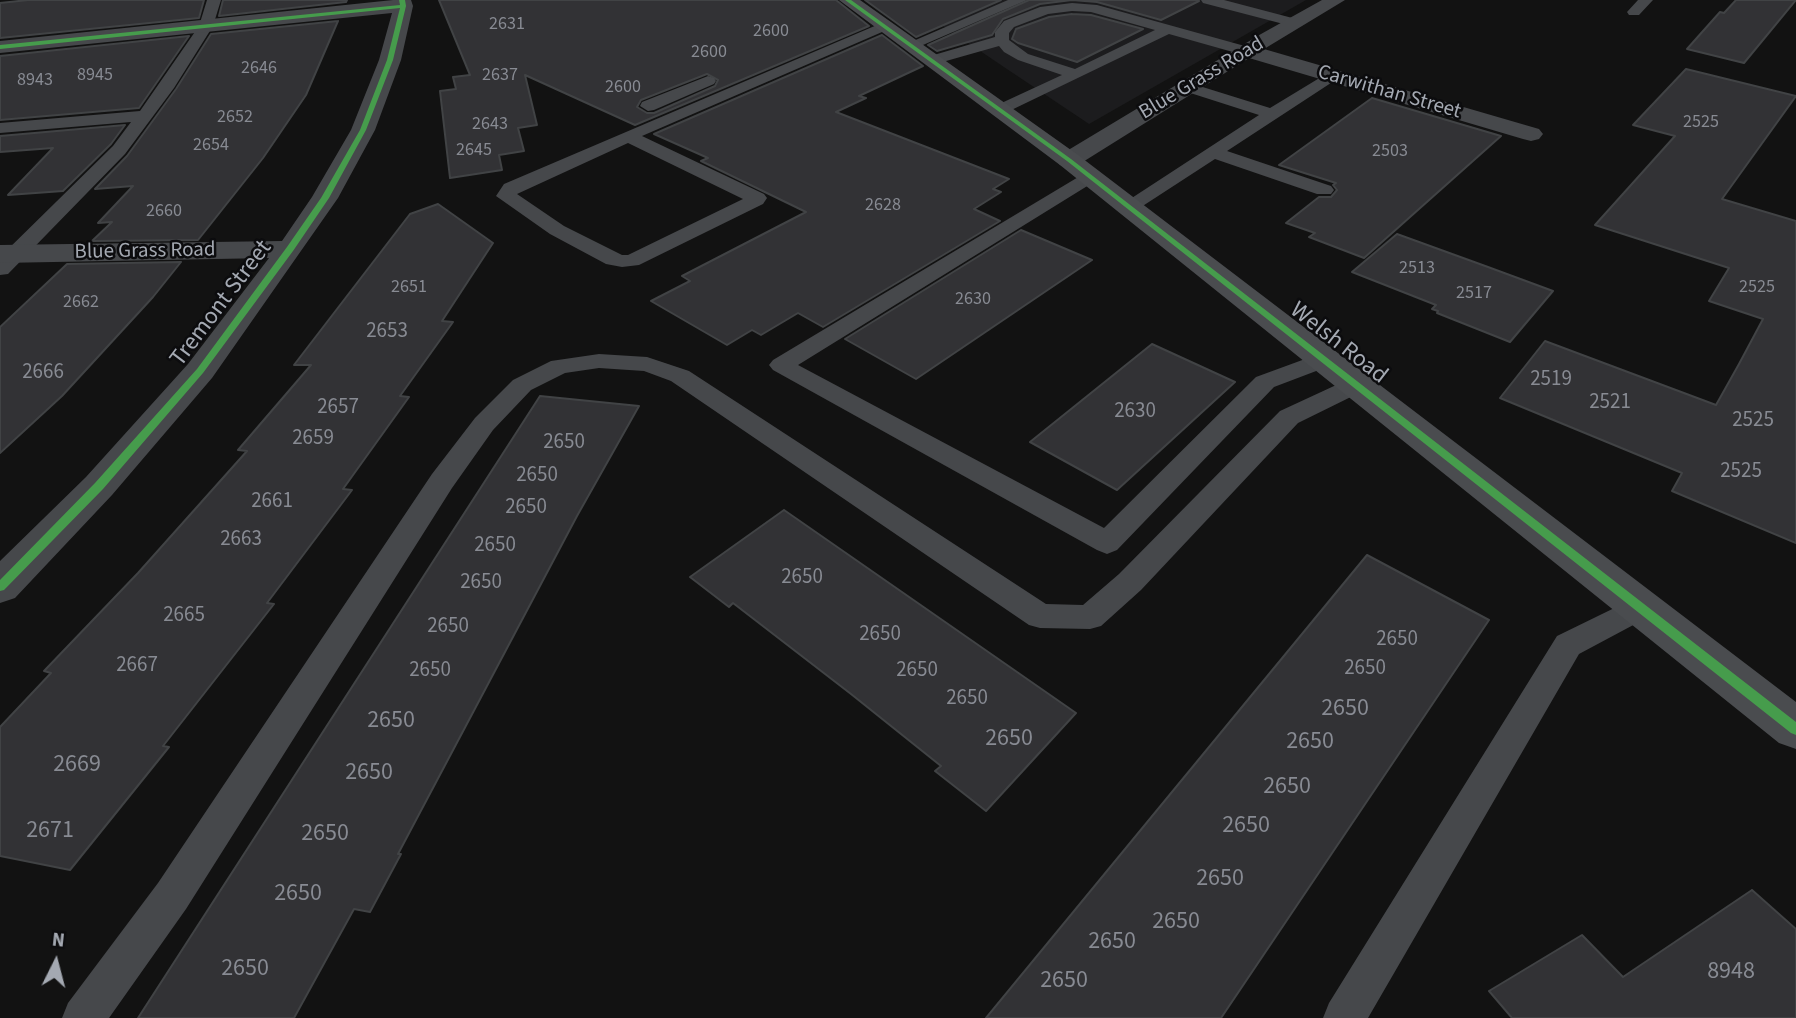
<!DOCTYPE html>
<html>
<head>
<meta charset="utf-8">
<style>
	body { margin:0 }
	#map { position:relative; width:1796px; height:1018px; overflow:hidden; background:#121212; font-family:"Source Sans 3",sans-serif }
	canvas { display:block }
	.north { position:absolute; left:21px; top:927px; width:70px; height:70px; -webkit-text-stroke:5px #0c0c0e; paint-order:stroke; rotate:6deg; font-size:19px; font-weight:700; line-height:28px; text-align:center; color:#a4a9b2 }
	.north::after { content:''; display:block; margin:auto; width:24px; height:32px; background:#a4a9b2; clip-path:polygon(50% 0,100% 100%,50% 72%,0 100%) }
</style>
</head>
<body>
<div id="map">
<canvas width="1796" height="1018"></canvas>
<div class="north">N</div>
</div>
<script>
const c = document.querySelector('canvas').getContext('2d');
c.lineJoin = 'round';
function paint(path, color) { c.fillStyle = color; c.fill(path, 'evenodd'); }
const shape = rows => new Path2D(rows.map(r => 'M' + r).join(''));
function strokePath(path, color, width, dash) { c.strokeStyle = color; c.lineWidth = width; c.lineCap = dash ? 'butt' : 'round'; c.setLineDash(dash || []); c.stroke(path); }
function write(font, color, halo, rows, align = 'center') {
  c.font = font + ' "Source Sans 3",sans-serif'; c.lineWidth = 5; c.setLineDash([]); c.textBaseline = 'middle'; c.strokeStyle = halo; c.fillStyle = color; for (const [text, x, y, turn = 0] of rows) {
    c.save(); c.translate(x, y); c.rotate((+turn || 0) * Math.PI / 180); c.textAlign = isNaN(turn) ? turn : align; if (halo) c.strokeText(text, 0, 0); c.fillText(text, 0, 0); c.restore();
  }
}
paint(shape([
	[904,0,1306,0,1089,124]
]), '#1c1c1e');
const building = shape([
	[28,0,204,0,199,18,0,38,0,3,28,0],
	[223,0,347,0,346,2,219,16,223,0],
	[439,0,836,0,869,26,635,125,525,75,537,125,518,128,524,151,499,155,502,170,450,178,440,91,456,89,453,77,470,75,439,0],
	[707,74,718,80,715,86,654,113,647,113,637,107,641,100,707,74],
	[865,0,1001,0,916,37,865,0],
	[1029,0,1198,0,1199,1,1161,20,1097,2,1072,0,1040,4,1003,19,992,35,937,51,928,45,1029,0],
	[1736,0,1796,0,1744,63,1687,49,1720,12,1724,13,1736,0],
	[1072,14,1091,15,1143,29,1077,62,1018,43,1012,39,1016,29,1049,17,1072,14],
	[338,21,306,95,263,158,198,240,92,241,112,222,98,223,133,186,95,189,127,156,176,89,211,34,338,21],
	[882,35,923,66,859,96,866,98,836,112,1009,179,993,189,1001,192,974,209,1000,221,823,327,798,313,761,335,752,330,727,345,651,301,690,281,682,276,806,212,701,161,708,158,654,134,882,35],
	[189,36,139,108,0,120,0,56,189,36],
	[1686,69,1796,96,1722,199,1796,221,1796,543,1672,491,1682,473,1500,398,1545,341,1716,405,1739,364,1763,319,1709,301,1729,268,1595,225,1675,136,1633,125,1686,69],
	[1372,98,1501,136,1364,258,1309,237,1315,233,1286,223,1319,197,1331,197,1337,190,1333,185,1336,183,1279,165,1372,98],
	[125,125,111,144,63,191,8,195,53,148,0,152,0,136,125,125],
	[438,204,493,243,442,321,453,322,400,396,409,397,343,489,352,490,267,603,274,604,163,746,169,747,70,870,0,856,0,727,51,673,44,671,138,573,247,451,238,450,311,365,294,365,410,214,438,204],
	[1021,230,1092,260,916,379,845,339,1021,230],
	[1397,234,1488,267,1553,291,1510,342,1437,313,1438,311,1432,309,1436,305,1352,272,1397,234],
	[181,262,153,297,62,396,0,453,0,327,67,264,181,262],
	[1152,344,1235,382,1117,490,1030,442,1152,344],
	[540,396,639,406,577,516,398,854,401,854,370,912,354,909,294,1018,138,1018,540,396],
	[784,510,1076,713,986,811,935,771,941,766,851,694,733,603,729,607,690,577,784,510],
	[1367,555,1489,620,1221,1018,986,1018,1367,555],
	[1752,890,1796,929,1796,1018,1512,1018,1489,991,1582,935,1623,977,1752,890]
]);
paint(building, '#323235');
strokePath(building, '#414345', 2);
paint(shape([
	[207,0,221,0,213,26,174,88,125,154,8,274,0,275,0,257,113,146,131,122,0,133,0,123,140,111,199,26,207,0],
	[1008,0,1027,0,916,48,911,49,904,45,1008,0],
	[1201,0,1224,0,1300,20,1302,23,1295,27,1203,3,1201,0],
	[1638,0,1653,0,1639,15,1629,15,1627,12,1638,0],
	[1072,3,1097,5,1252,48,1255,51,1247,56,1169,34,1001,115,995,114,993,110,995,106,1062,75,1018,60,1004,52,999,46,932,65,924,60,927,57,995,37,995,32,1004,21,1040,7,1072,3],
	[1072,11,1091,12,1155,30,1075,69,1028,54,1009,40,1009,33,1014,27,1048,14,1072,11],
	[884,22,891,26,889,29,642,136,764,194,767,198,763,204,639,265,622,267,606,264,550,234,496,196,504,184,884,22],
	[628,143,743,199,628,255,622,255,564,226,517,194,628,143],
	[1331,71,1339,76,1337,79,1227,151,1331,186,1334,190,1331,194,1317,194,1215,159,1135,211,1121,211,1118,207,1259,115,1181,90,1179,87,1181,84,1193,84,1270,108,1331,71],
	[708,76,714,78,716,81,714,84,654,110,648,111,640,106,642,102,708,76],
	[1090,170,1099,176,1097,180,798,365,1104,528,1256,377,1316,355,1332,355,1336,360,1332,365,1274,387,1117,550,1107,554,1097,550,773,370,769,365,773,360,1090,170],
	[599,354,647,357,689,371,1046,604,1083,605,1119,574,1280,411,1347,380,1356,377,1365,380,1368,385,1365,390,1298,423,1141,590,1101,626,1090,629,1040,628,1029,625,671,381,644,371,599,368,565,373,531,390,493,430,452,488,186,909,109,1018,62,1018,68,1003,158,883,432,474,475,418,513,380,551,361,599,354],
	[1641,595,1652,599,1656,607,1652,615,1579,654,1368,1018,1323,1018,1329,1003,1557,636,1641,595]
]), '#46484b');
paint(shape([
	[393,0,411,0,413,6,401,60,375,130,338,198,212,378,112,495,15,598,0,603,0,561,86,477,188,364,269,258,0,263,0,245,282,241,312,197,351,130,379,60,392,13,0,53,0,41,393,0],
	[1322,0,1345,0,1264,49,1539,129,1543,134,1539,139,1531,141,1523,139,1249,58,1078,165,1069,168,1060,165,1056,160,1060,155,1261,34,1322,0]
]), '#46484b');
paint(shape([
	[839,0,860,0,1078,155,1796,702,1796,749,1779,743,1060,165,839,0]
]), '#4a4c4f');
paint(shape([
	[399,0,405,0,406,6,393,60,366,130,329,198,293,251,203,373,103,489,4,590,0,591,0,580,95,483,197,369,287,247,321,198,360,130,387,60,400,8,0,49,0,45,400,5,399,0],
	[845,0,851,0,1071,159,1796,722,1796,735,1791,733,1067,161,845,0]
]), '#469c4c');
write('18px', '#888b93', null, [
	["2631",507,25],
	["2600",771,32],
	["2600",709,53],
	["2646",259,69],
	["8945",95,76],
	["2637",500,76],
	["8943",35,81],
	["2600",623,88],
	["2652",235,118],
	["2525",1701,123],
	["2643",490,125],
	["2654",211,146],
	["2645",474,151],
	["2503",1390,152],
	["2628",883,206],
	["2660",164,212],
	["2513",1417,269],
	["2651",409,288],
	["2525",1757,288],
	["2517",1474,294],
	["2630",973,300],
	["2662",81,303]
]);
write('21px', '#a4a9b2', '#0c0c0e', [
	["Blue Grass Road",1202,79,-31],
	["Carwithan Street",1389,93,16],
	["Blue Grass Road",145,252,-1]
]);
write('21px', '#888b93', null, [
	["2653",387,332],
	["2666",43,373],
	["2519",1551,380],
	["2521",1610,403],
	["2657",338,408],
	["2630",1135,412],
	["2525",1753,421],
	["2659",313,439],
	["2650",564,443],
	["2525",1741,472],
	["2650",537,476],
	["2661",272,502],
	["2650",526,508],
	["2663",241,540],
	["2650",495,546],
	["2650",802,578],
	["2650",481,583],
	["2665",184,616],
	["2650",448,627],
	["2650",880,635],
	["2650",1397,640],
	["2667",137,666],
	["2650",1365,669],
	["2650",430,671],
	["2650",917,671],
	["2650",967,699]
]);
write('24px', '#a4a9b2', '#0c0c0e', [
	["Tremont Street",222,304,-53],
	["Welsh Road",1338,344,38]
]);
write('24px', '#888b93', null, [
	["2650",1345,710],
	["2650",391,722],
	["2650",1009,740],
	["2650",1310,743],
	["2669",77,766],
	["2650",369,774],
	["2650",1287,788],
	["2650",1246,827],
	["2671",50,832],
	["2650",325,835],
	["2650",1220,880],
	["2650",298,895],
	["2650",1176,923],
	["2650",1112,943],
	["2650",245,970],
	["8948",1731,973],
	["2650",1064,982]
]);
</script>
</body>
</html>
